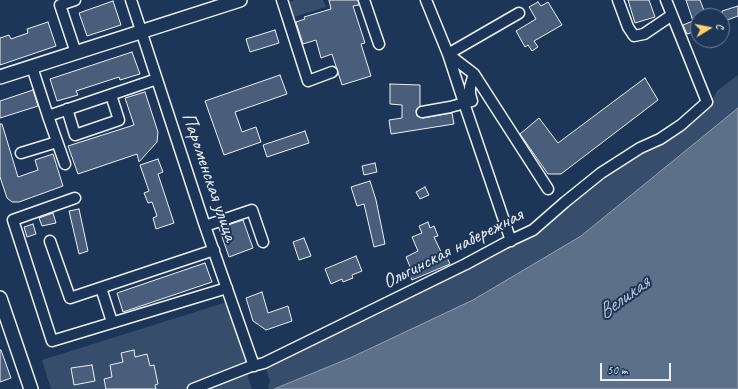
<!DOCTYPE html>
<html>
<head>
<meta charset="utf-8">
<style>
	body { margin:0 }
	#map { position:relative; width:738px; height:389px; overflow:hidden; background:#1d3557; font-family:Caveat,sans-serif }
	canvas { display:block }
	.north { position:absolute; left:690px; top:8px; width:40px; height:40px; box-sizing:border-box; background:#1d3557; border:1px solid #6e8097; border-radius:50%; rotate:80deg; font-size:11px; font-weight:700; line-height:16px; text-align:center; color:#e8f1f8 }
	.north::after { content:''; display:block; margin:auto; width:14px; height:18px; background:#ffd166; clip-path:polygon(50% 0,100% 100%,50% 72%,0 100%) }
	.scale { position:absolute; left:600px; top:363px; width:71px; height:18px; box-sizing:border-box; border:2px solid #e8f1f8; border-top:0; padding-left:5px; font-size:12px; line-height:14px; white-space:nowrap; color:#e8f1f8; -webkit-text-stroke:3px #1d3557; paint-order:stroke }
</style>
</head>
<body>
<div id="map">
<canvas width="738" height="389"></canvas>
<div class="north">С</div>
<div class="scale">50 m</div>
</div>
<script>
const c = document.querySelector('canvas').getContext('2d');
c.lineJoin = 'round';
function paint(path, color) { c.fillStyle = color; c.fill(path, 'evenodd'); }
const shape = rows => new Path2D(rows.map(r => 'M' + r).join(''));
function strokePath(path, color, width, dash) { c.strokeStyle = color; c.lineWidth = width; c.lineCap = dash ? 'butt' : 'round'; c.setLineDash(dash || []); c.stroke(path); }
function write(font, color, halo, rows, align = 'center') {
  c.font = font + ' Caveat,sans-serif'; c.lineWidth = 4; c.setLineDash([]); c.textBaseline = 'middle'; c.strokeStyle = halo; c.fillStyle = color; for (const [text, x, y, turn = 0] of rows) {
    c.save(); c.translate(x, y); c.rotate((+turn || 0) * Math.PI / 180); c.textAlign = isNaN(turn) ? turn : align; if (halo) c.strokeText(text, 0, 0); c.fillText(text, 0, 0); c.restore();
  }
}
paint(shape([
	[295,0,323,0,326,7,294,17,289,2],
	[738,75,738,108,581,236,473,300,350,358,274,389,268,389,270,381,265,366,378,315,467,266,506,246,514,245,537,233,567,208,570,202,603,177,708,106,718,90],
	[227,302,249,367,248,377,252,389,51,389,42,360]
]), '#374d6c');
const water = shape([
	[738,108,738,389,274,389,350,358,473,300,581,236,738,108]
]);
paint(water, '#5d7089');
strokePath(water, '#95a4b5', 1);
const building = shape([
	[329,0,358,0,359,5,353,6,365,43,361,44,371,76,342,85,332,54,321,58,316,40,303,44,296,22,305,19,304,17,331,9,329,0],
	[628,0,649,0,655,17,635,23,628,0],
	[686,0,700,0,706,16,698,16,698,31,697,31,687,34,683,25,693,21,686,0],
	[113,1,121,25,87,36,79,13,113,1],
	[538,2,541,6,548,2,562,25,534,41,538,47,532,51,528,45,525,47,516,31,536,19,529,7,538,2],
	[738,6,738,16,722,22,722,11,738,6],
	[48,22,56,46,0,65,0,38,9,35,11,39,28,33,27,29,48,22],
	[275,30,279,43,250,52,246,39,275,30],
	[132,52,140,74,120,80,119,77,76,91,78,95,57,101,50,79,132,52],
	[280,75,287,94,235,112,242,132,256,127,261,142,224,155,205,101,280,75],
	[645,78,658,100,561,174,548,174,520,134,539,118,558,143,645,78],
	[390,84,420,85,420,106,416,110,417,116,423,118,452,113,454,124,391,134,389,120,402,118,402,105,390,104,390,84],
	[33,90,38,106,0,118,0,101,33,90],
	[145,92,158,132,157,142,139,162,137,154,78,174,68,146,134,125,125,98,145,92],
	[0,124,2,124,18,177,38,170,35,160,53,154,63,186,19,202,12,202,7,198,0,177,0,124],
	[305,131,309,143,267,157,263,145,305,131],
	[158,159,163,172,158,174,174,223,156,229,153,218,157,216,152,202,148,203,144,193,149,191,140,165,158,159],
	[375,163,377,172,364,175,362,166,375,163],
	[370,181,376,200,385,244,374,247,364,204,357,206,351,187,370,181],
	[425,187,429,195,420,199,416,192,425,187],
	[79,209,88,251,79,254,69,211,79,209],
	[53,213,56,223,42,226,39,218,53,213],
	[243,220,253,248,229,257,219,228,243,220],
	[428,222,430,228,434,226,438,236,434,237,443,256,446,255,450,264,412,280,408,271,411,269,406,257,418,251,412,237,422,233,419,226,428,222],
	[33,224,36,234,27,237,24,227,33,224],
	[304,238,311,256,299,260,293,242,304,238],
	[356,256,362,271,352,275,353,278,343,282,342,279,331,284,325,269,356,256],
	[205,263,212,282,123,312,117,293,205,263],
	[262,292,268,313,288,306,292,321,266,330,253,321,246,298,262,292],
	[0,350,1,350,11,378,0,382,0,350],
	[134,350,135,357,147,354,150,366,154,365,158,384,155,385,156,389,106,389,104,379,112,377,110,365,123,362,121,353,134,350],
	[92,365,95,381,74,385,71,368,92,365]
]);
paint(building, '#495e7a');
strokePath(building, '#e8f1f8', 1);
const minor = shape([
	[75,0,60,5,76,53],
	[131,0,205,226,254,366],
	[282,0,308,81,332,72],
	[364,0,379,44],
	[426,0,448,54,474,74,548,189],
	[618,0,628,27,634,36,644,34,672,15],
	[32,67,48,116,157,79],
	[67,109,75,135,119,120,111,95],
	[422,112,450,107,472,101,470,94,470,87,474,74],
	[48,116,65,164],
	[21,153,57,142],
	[75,198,13,220,52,341,227,288],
	[205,226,252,210,263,242],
	[50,241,70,298,214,250],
	[511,241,464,103,448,54,519,13],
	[101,288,112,322],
	[193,389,249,367,264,363,466,264,505,243,533,230,565,202,601,173,640,148,660,139,681,125,707,102,666,0]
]);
const major = shape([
	[0,77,240,0],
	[0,298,31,389]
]);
strokePath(minor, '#e8f1f8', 13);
strokePath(major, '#e8f1f8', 16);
strokePath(minor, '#1d3557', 10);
strokePath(major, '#1d3557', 13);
write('20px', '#e8f1f8', '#1d3557', [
	["Пароменская улица",209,177,71],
	["Ольгинская набережная",453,249,-27]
]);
write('italic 21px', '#b7c4d1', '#1d3557', [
	["Великая",624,298,-36]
]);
</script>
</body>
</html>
